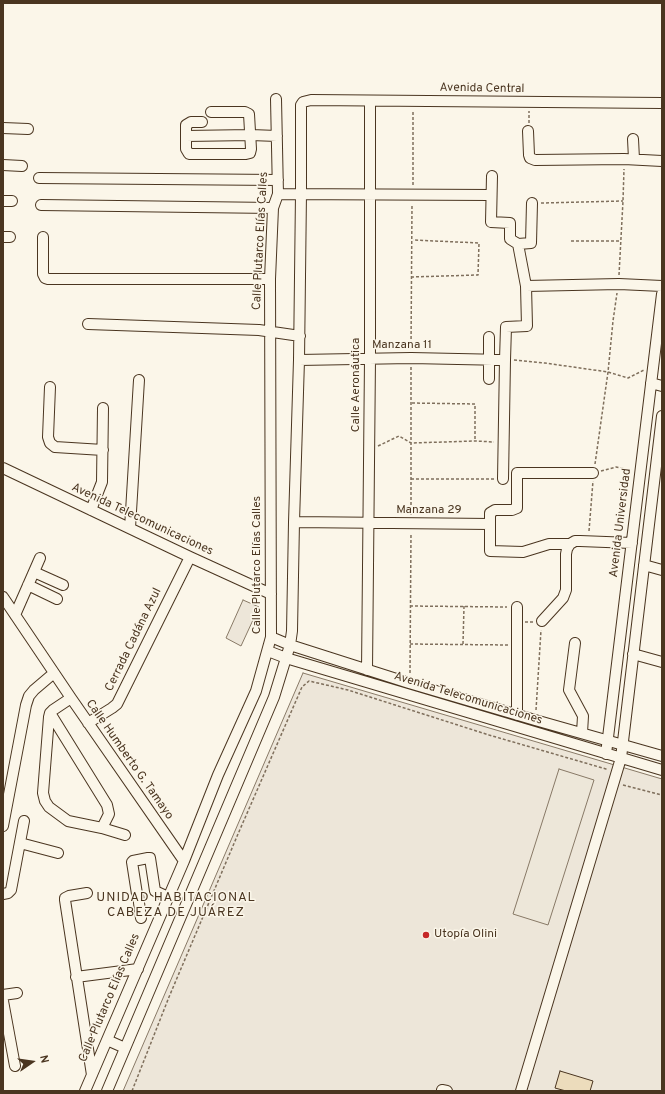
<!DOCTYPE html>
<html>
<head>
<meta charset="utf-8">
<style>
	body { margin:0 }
	#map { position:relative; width:665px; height:1094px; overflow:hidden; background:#fbf6e9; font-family:Overpass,sans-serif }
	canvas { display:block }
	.frame { position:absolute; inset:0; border:4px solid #4a3520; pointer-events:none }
	.north { position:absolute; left:12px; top:1042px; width:40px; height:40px; -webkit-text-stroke:3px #fbf6e9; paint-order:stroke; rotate:77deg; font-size:11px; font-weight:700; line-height:16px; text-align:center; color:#4a3520 }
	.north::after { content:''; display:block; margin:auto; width:14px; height:18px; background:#4a3520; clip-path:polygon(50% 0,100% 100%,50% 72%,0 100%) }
</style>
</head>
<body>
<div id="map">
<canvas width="665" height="1094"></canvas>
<div class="frame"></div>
<div class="north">N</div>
</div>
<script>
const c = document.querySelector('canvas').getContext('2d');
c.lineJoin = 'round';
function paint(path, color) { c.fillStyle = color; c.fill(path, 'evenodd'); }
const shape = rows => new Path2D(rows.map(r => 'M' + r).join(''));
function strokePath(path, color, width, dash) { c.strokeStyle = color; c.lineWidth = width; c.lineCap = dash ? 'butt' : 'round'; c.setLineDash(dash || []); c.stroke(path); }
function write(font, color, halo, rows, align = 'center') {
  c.font = font + ' Overpass,sans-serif'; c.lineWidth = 3; c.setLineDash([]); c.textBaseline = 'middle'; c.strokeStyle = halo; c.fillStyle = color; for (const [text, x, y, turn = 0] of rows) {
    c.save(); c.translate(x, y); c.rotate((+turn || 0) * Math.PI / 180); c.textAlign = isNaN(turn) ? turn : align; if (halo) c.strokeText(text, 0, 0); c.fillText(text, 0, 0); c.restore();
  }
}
const green = shape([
	[243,600,259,607,241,646,226,638,243,600],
	[303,673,662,779,662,1091,123,1091,303,673]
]);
paint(green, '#ede6d9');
strokePath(green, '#887966', 1);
const parking = shape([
	[559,769,594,780,548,925,513,914,559,769]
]);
paint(parking, '#ede7d9');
strokePath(parking, '#887966', 1);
const building = shape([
	[560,1071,593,1081,590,1091,566,1091,555,1088,560,1071]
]);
paint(building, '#ecdcbc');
strokePath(building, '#4a3520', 1);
const minor = shape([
	[202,122,191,122,186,125,186,149,189,154,246,154,250,153,251,149,249,114,245,112,211,112],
	[3,128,28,129],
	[528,131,529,155,530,158,535,160,624,159,662,161],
	[186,136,251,135,277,136],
	[633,139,634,159],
	[3,165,22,166],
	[492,176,491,222,510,223,510,239,518,244,526,286,527,326,506,327,505,360,503,479],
	[39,178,278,180],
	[278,194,491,195],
	[3,201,12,201],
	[41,205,273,208],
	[3,237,10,237],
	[43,237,43,274,45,278,48,279,270,279],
	[518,244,531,243,532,203],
	[526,286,619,284,662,286],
	[88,324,259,330,300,336],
	[299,360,411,358,505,360],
	[489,379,489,337],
	[651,383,662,386],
	[50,387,48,437,50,443,55,447,103,450],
	[3,468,190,557,271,594],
	[91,510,102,482,103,408],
	[294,522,490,524],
	[130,528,139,380],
	[570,544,549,544,523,552,490,551,490,513,495,510,512,510,517,508,517,473,593,473],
	[644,565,662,570],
	[34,572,63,585],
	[28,585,57,599],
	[3,597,71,698,184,861],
	[517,607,517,715],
	[15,615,40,558],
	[542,621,563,598,566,590,566,554,567,549,570,544,575,541,580,541,632,543],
	[271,637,290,645,409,683,535,720,662,756],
	[575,643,569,690,583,716,582,733],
	[268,651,286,658,662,770],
	[633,654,662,662],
	[367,670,370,359,370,101],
	[71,698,53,710,50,713,49,717,43,793,45,801,49,807,68,821,102,828,125,835],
	[50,713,107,805,109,814,102,828],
	[88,723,112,708,117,704,190,557],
	[606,754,662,294],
	[3,826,26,705,29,696,34,690,54,673],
	[20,843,58,853],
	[87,893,69,896,65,898,65,900,92,1075],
	[3,894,8,893,11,890,24,821],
	[141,918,138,895,137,894,132,862,133,861,148,858,150,858,155,891,168,897],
	[76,977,138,969],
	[3,995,17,993],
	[3,1001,15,1066],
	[107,1040,125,1048],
	[442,1090,447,1091],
	[85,1091,184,861,218,775,256,691,271,637,270,279,273,208,278,194,276,99],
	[107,1091,274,697,290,645,292,631,294,522,299,360,301,193,301,105,303,102,311,100,662,103],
	[521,1091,621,758,662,416]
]);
strokePath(minor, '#4a3520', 12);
strokePath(shape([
	[529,123,529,111],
	[413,185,413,111],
	[541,203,623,201],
	[571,241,621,241],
	[619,275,623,201,624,169],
	[411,277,478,275,479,243,413,240],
	[411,349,412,205],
	[514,360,545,363,608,372,628,378,644,370],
	[412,403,475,404,475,441],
	[378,446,399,436,411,443,475,441,494,442],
	[595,464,608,372,613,321,617,293],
	[601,471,616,467,631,470],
	[411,479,494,479],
	[411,515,411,367],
	[589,531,593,481],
	[410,606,507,607],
	[525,622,533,622],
	[410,644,508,645],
	[463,644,464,606],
	[410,673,411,533],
	[536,710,541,630],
	[623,785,662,795],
	[132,1091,169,997,238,834,302,687,309,681,348,690,489,735,606,769,607,771]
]), '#7f6f5c', 1.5, [3, 2]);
strokePath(minor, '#fbf6e9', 10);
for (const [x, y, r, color] of [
	[426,935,4,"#c62828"]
]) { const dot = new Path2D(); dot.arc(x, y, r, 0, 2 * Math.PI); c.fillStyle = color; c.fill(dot); strokePath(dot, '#fbf6e9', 1.5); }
write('12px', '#4a3520', '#fbf6e9', [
	["Avenida Central",482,89,1],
	["Calle Plutarco Elías Calles",261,241,-87],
	["Manzana 11",402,346],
	["Calle Aeronáutica",357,385,-90],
	["Manzana 29",429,511],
	["Avenida Telecomunicaciones",142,520,25],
	["Avenida Universidad",621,523,-83],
	["Calle Plutarco Elías Calles",258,565,-90],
	["Cerrada Cadána Azul",134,640,-64],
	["Avenida Telecomunicaciones",468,699,17],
	["Calle Humberto G. Tamayo",129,760,55],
	["Calle Plutarco Elías Calles",110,998,-67]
]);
write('12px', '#4a3520', '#fbf6e9', [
	["Utopía Olini",434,935]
], 'left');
c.letterSpacing = '1px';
write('13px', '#4a3520', '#fbf6e9', [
	["UNIDAD HABITACIONAL",176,898],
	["CABEZA DE JUÁREZ",176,913]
]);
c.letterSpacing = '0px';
</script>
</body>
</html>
